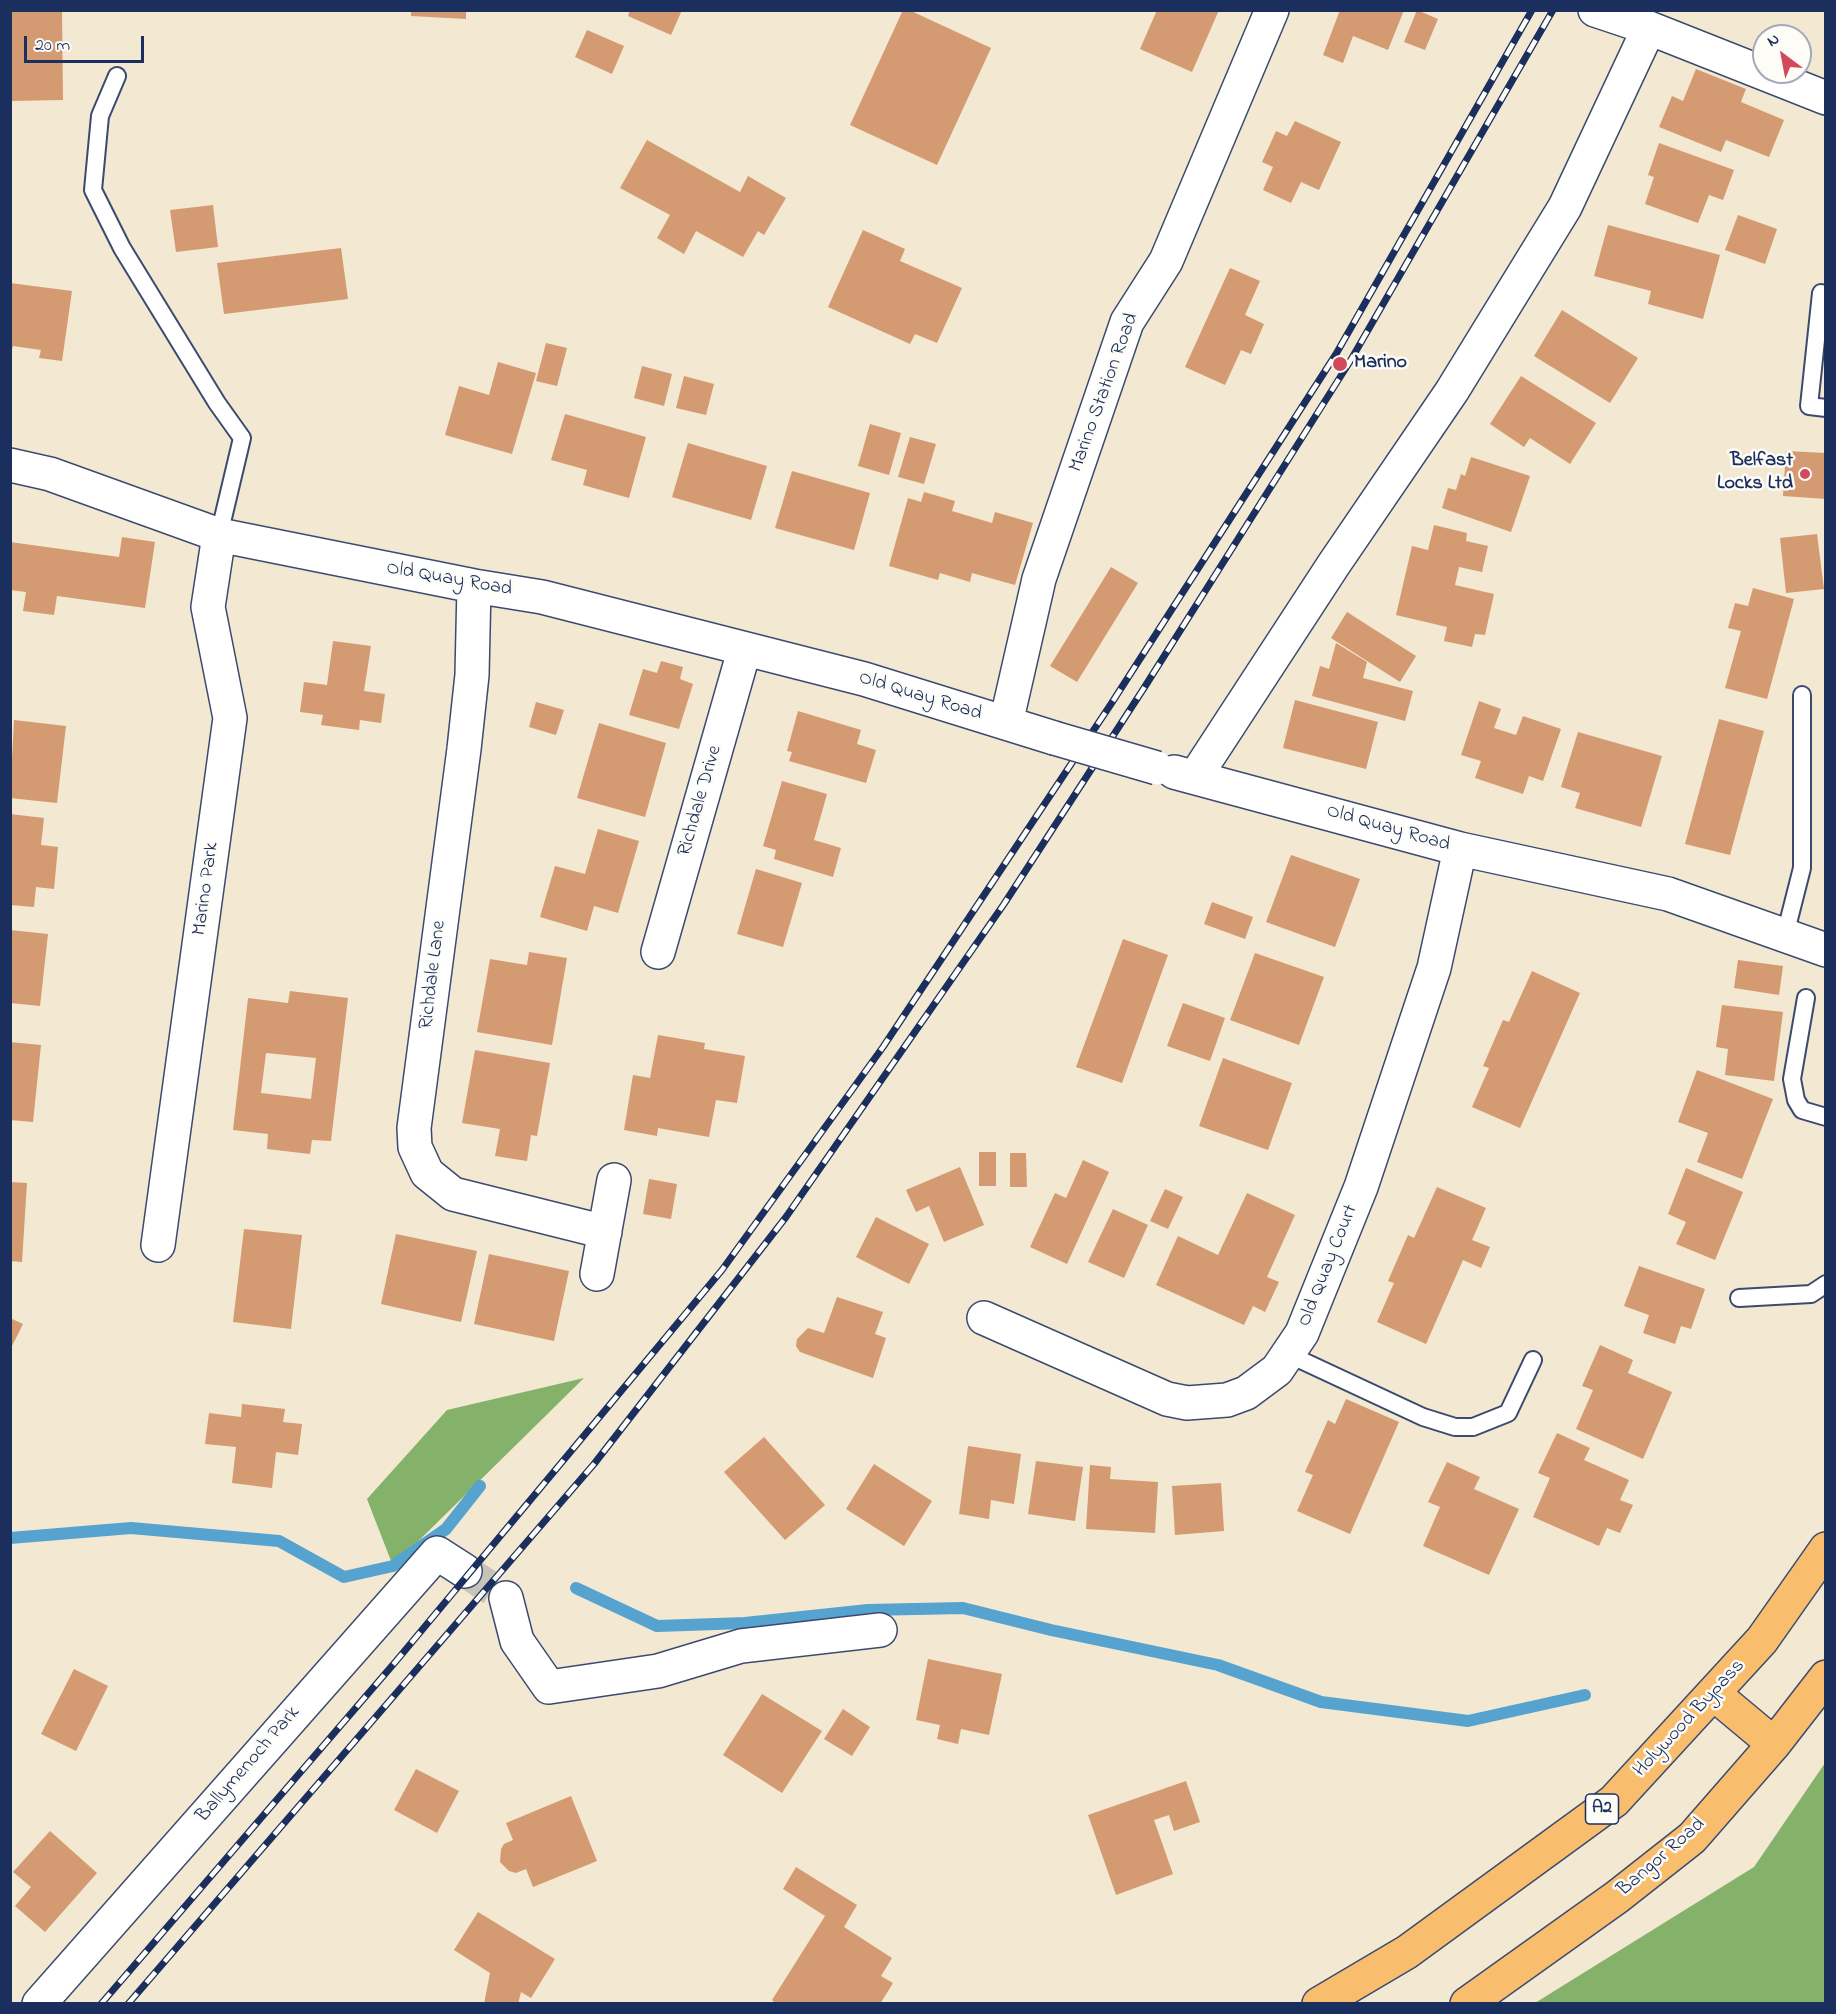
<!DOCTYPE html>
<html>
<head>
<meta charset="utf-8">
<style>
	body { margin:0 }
	#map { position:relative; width:1836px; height:2014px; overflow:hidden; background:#f3e8d1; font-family:"Indie Flower",sans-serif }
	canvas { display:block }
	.frame { position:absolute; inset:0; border:12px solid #1b2f5e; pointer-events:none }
	.north { position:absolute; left:1752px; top:24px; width:60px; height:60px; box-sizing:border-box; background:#fdfcf7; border:2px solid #a3aaba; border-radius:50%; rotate:328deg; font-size:16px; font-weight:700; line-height:24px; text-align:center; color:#1b2f5e }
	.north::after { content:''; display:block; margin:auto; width:21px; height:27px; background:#d1495b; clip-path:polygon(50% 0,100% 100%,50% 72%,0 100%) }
	.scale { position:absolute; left:24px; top:36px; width:120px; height:27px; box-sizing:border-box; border:3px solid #1b2f5e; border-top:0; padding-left:8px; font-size:18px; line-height:21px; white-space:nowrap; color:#1b2f5e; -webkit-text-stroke:4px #fdfcf7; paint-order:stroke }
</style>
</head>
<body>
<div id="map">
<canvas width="1836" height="2014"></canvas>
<div class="frame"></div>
<div class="north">N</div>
<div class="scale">20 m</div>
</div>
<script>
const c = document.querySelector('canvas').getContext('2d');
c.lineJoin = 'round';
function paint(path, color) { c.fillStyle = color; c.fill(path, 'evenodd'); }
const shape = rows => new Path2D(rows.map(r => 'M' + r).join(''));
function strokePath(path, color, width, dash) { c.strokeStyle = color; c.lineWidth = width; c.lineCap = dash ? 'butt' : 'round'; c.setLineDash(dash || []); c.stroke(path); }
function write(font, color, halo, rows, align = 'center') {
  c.font = font + ' "Indie Flower",sans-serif'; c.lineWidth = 5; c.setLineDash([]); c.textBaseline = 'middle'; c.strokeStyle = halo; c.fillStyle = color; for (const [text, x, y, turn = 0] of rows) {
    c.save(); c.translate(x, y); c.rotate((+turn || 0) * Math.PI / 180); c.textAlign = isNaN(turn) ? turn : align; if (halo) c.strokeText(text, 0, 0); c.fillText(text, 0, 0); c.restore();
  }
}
paint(shape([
	[584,1378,393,1566,367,1499,447,1410],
	[1825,1763,1825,2003,1535,2003,1754,1867]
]), '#84b26b');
strokePath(shape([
	[10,1538,131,1528,279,1541,344,1577,393,1566,446,1529,480,1486],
	[576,1588,657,1626,745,1623,868,1610,963,1608,1051,1630,1218,1665,1321,1702,1468,1721,1585,1695]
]), '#56a3cf', 12);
paint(shape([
	[10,10,62,10,63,100,10,101],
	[411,10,466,10,466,19,411,16],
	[630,10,682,10,671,35,628,16],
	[903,10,909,10,991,48,937,165,850,125],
	[1157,10,1219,10,1192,72,1140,49],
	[1340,10,1404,10,1388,50,1353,36,1343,63,1323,55],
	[1417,10,1438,19,1425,50,1404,42],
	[587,30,624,46,612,74,575,57],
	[1696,69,1746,89,1741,102,1784,120,1769,157,1726,140,1721,152,1659,127,1672,96,1683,101],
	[1295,121,1341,142,1319,190,1301,182,1291,203,1263,190,1273,167,1262,162,1276,131,1287,136],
	[647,140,740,192,748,176,786,198,764,235,758,231,743,257,696,231,684,254,657,238,670,215,620,188],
	[1659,143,1734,170,1723,200,1709,195,1698,223,1645,204,1654,177,1648,175],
	[213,205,218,247,176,252,170,210],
	[1738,215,1777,229,1765,264,1725,250],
	[1608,225,1720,255,1703,319,1648,304,1651,291,1594,276],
	[863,230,905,249,900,261,962,288,937,343,915,334,910,344,828,307],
	[341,248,348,299,224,314,217,263],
	[1230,268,1260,281,1245,315,1264,324,1251,354,1241,350,1225,385,1185,367],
	[10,283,72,291,62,361,39,358,41,350,13,346,10,356],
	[1562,310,1638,358,1610,403,1534,356],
	[546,343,567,348,557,386,536,381],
	[498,362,536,373,512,454,445,435,459,386,489,395],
	[642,366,672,374,664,406,634,398],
	[684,376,714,384,706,415,676,408],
	[1521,376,1596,423,1570,464,1530,438,1524,447,1490,424],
	[565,414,646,437,629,498,583,485,587,470,551,460],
	[870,424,901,433,889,475,858,466],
	[910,437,936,444,924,484,898,477],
	[688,443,767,466,751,520,672,497],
	[1786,451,1826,453,1826,499,1783,496],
	[1471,457,1530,476,1511,532,1442,508,1448,488,1456,490,1461,474,1465,476],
	[792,471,870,493,854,550,775,528],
	[924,492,955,501,952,511,992,523,995,512,1033,523,1015,585,972,573,970,582,940,573,938,580,889,566,908,498,921,502],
	[1434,525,1467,533,1466,541,1488,546,1482,572,1459,567,1455,585,1494,594,1485,635,1475,634,1472,647,1444,641,1447,627,1396,615,1412,546,1428,550],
	[1817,534,1824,589,1786,593,1780,538],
	[122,537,155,542,145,608,57,596,54,615,23,611,26,592,10,590,10,542,119,557],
	[1111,567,1138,583,1077,682,1050,666],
	[1753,588,1794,599,1767,699,1725,688,1741,631,1728,628,1735,603,1748,606],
	[1347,612,1416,656,1400,682,1331,638],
	[333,641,371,646,364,691,385,694,381,723,360,720,359,730,321,725,323,715,300,712,304,682,327,685],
	[1336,643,1367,662,1363,678,1413,691,1405,721,1312,696,1320,666,1329,669],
	[661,661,683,667,680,679,693,684,679,729,629,715,643,669,657,673],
	[1295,700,1378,722,1366,769,1283,748],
	[1479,701,1501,709,1494,728,1516,735,1523,716,1561,729,1543,781,1529,776,1523,794,1475,778,1481,761,1461,755],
	[536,702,564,710,556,735,529,727],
	[798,711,861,730,857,744,876,750,866,783,789,761,792,752,787,751],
	[1719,719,1764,731,1730,855,1685,844],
	[14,720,66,726,57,803,10,798],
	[599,723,666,743,645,817,577,798],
	[1578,732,1662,756,1641,827,1575,808,1580,793,1561,787],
	[782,781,827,794,814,840,841,848,833,877,774,859,776,850,763,846],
	[10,814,44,818,41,845,58,847,54,889,36,887,34,907,10,905],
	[598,829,639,841,618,913,594,906,587,931,540,917,555,866,585,874],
	[1291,855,1360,879,1335,947,1266,922],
	[756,869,802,883,783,947,737,934],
	[1212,902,1253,917,1245,939,1204,924],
	[10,930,48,934,40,1006,10,1003],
	[1123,939,1168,955,1122,1083,1076,1067],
	[529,952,567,958,552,1045,477,1032,490,959,527,965],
	[1255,953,1324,977,1299,1045,1230,1020],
	[1738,960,1783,966,1779,995,1734,988],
	[1532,971,1580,993,1520,1128,1472,1107,1489,1068,1483,1066,1503,1020,1509,1022],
	[290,991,348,998,331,1141,312,1140,310,1154,267,1149,268,1134,233,1130,248,998,288,1003],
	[266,1053,316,1058,311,1099,261,1093],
	[1183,1003,1225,1018,1210,1061,1167,1046],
	[1722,1005,1783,1012,1774,1081,1725,1075,1728,1049,1716,1047],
	[658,1035,705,1043,704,1049,745,1056,737,1103,716,1100,709,1137,658,1128,657,1136,624,1130,633,1075,650,1078],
	[10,1042,41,1045,33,1122,10,1120],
	[475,1050,550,1063,537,1136,531,1135,527,1161,495,1156,500,1129,462,1123],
	[1223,1058,1292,1083,1268,1150,1199,1126],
	[1697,1070,1773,1099,1742,1179,1697,1162,1708,1133,1678,1122],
	[979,1152,996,1152,996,1186,979,1186],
	[1010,1153,1026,1153,1027,1187,1010,1187],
	[1083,1160,1109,1172,1067,1264,1030,1247,1055,1193,1066,1198],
	[960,1167,984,1225,944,1242,929,1206,916,1212,906,1190],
	[1686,1168,1743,1192,1715,1260,1676,1244,1686,1222,1668,1214],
	[649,1179,677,1184,671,1219,643,1214],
	[10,1182,27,1183,22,1262,10,1261],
	[1437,1187,1486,1208,1472,1240,1490,1247,1481,1268,1463,1260,1426,1344,1377,1322,1394,1283,1388,1281,1408,1235,1414,1238],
	[1165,1189,1183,1197,1168,1229,1150,1221],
	[1247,1193,1295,1215,1267,1277,1279,1282,1265,1312,1253,1306,1244,1325,1156,1285,1178,1236,1218,1255],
	[1113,1209,1148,1225,1124,1278,1088,1262],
	[876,1217,929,1244,909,1284,856,1257],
	[244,1229,302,1235,291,1329,233,1322],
	[396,1234,477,1251,461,1322,381,1304],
	[489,1254,569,1271,554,1341,474,1324],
	[1639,1266,1705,1289,1691,1329,1681,1326,1675,1344,1643,1333,1649,1315,1624,1306],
	[837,1297,883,1312,875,1334,886,1338,873,1378,800,1352,796,1346,797,1339,808,1328,824,1333],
	[10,1318,23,1324,10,1350],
	[1600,1345,1633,1360,1628,1373,1672,1392,1643,1459,1576,1429,1593,1390,1582,1386],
	[1346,1399,1399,1422,1350,1534,1297,1511,1313,1475,1305,1472,1328,1420,1335,1424],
	[242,1404,285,1409,283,1422,302,1424,298,1455,276,1452,272,1488,232,1483,236,1447,205,1444,209,1413,241,1417],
	[1557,1433,1590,1448,1584,1460,1629,1480,1620,1500,1633,1505,1620,1533,1607,1528,1599,1546,1533,1517,1550,1478,1538,1473],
	[764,1437,825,1505,785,1540,724,1472],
	[968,1446,1021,1454,1014,1504,991,1500,989,1519,959,1514],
	[1036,1461,1083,1467,1075,1521,1028,1514],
	[1447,1462,1480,1477,1474,1489,1519,1509,1489,1575,1423,1546,1440,1507,1428,1502],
	[874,1464,932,1501,904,1546,846,1509],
	[1090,1465,1111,1467,1110,1479,1158,1482,1155,1533,1086,1529],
	[1221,1483,1224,1531,1175,1535,1172,1486],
	[928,1659,1002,1674,989,1735,961,1729,958,1744,937,1739,940,1725,916,1720],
	[74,1669,108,1686,76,1751,41,1734],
	[762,1694,822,1731,782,1793,723,1755],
	[843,1709,870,1727,852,1756,824,1739],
	[416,1769,459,1791,437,1833,394,1810],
	[1186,1781,1200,1822,1174,1831,1169,1815,1154,1820,1173,1874,1116,1895,1088,1815],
	[571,1796,597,1861,533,1887,526,1869,516,1873,509,1871,500,1862,501,1849,504,1844,513,1840,506,1823],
	[50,1831,97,1873,45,1932,15,1906,31,1887,13,1872],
	[796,1867,857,1905,844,1927,892,1958,881,1976,893,1983,880,2004,776,2004,772,2000,825,1916,783,1889],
	[478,1912,555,1959,531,1998,521,1992,518,2004,484,2004,490,1973,454,1950]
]), '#d49a72');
strokePath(shape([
	[465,1571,506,1598]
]), '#c8c3ba', 33, [33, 16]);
const lane = shape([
	[117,76,100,116,93,190,122,248,217,403,242,438,219,535],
	[1826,294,1821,293,1809,406,1826,408],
	[1785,935,1802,868,1802,695],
	[1806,998,1792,1079,1796,1100,1802,1110,1826,1117],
	[1739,1298,1811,1294,1826,1284],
	[1290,1355,1423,1417,1455,1427,1473,1427,1508,1413,1533,1360]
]);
const street = shape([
	[1595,10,1649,28,1826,98],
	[10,465,50,474,219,535,474,586,542,597,864,679,1054,738],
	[474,586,472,675,464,749,414,1128,415,1147,427,1173,453,1194,605,1232],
	[1006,723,1039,579,1127,322,1166,261,1272,10],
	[1174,772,1460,849,1668,894,1826,950],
	[1195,777,1334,564,1452,391,1565,207,1649,28],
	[658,952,744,651],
	[158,1245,230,718,208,607,219,535],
	[597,1274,614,1180],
	[984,1318,1167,1399,1187,1403,1227,1400,1246,1393,1277,1370,1302,1333,1361,1187,1434,968,1460,849],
	[506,1598,517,1641,549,1687,658,1671,741,1646,880,1630],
	[39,2004,437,1553,465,1571]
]);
const highway = shape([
	[1714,1694,1774,1744],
	[1319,2004,1407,1952,1614,1801,1762,1640,1826,1549],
	[1467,2004,1617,1897,1692,1838,1774,1744,1826,1677]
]);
strokePath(lane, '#3b4b6f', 20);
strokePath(street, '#3b4b6f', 36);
strokePath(highway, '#3b4b6f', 36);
strokePath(lane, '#fff', 16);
strokePath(street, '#fff', 33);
strokePath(highway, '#f9be6d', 33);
const rail = shape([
	[101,2004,397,1660,722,1270,883,1047,1111,704,1336,354,1532,10],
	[128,2004,594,1464,786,1217,1004,904,1144,688,1349,363,1553,10]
]);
strokePath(rail, '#1b2f5e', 7);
strokePath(rail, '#fdfcf7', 4.5, [14]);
const streetBridge = shape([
	[1054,738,1157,768]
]);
strokePath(streetBridge, '#3b4b6f', 36, []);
strokePath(streetBridge, '#fff', 33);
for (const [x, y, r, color] of [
	[1340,364,8,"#d1495b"],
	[1805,474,6,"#d1495b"]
]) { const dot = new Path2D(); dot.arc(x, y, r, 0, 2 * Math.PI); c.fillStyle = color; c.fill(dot); strokePath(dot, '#fdfcf7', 2); }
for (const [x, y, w] of [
	[1602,1809,33]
]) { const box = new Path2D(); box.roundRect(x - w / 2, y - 15, w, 30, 4.5); c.fillStyle = '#fdfcf7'; c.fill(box); strokePath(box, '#1b2f5e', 1.5); }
write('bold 18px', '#1b2f5e', null, [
	["A2",1602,1809]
]);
write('bold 20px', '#1b2f5e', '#fdfcf7', [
	["Marino",1354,364],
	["Belfast",1793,462,"right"],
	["Locks Ltd",1793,485,"right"]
], 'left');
write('20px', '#1b2f5e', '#fdfcf7', [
	["Marino Station Road",1105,393,-70],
	["Old Quay Road",449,580,10],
	["Old Quay Road",920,697,17],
	["Richdale Drive",701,801,-74],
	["Old Quay Road",1388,829,16],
	["Marino Park",207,889,-82],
	["Richdale Lane",434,975,-83],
	["Old Quay Court",1329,1266,-68],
	["Holywood Bypass",1690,1719,-47],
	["Ballymenoch Park",249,1765,-49],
	["Bangor Road",1662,1858,-41]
]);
</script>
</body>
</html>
